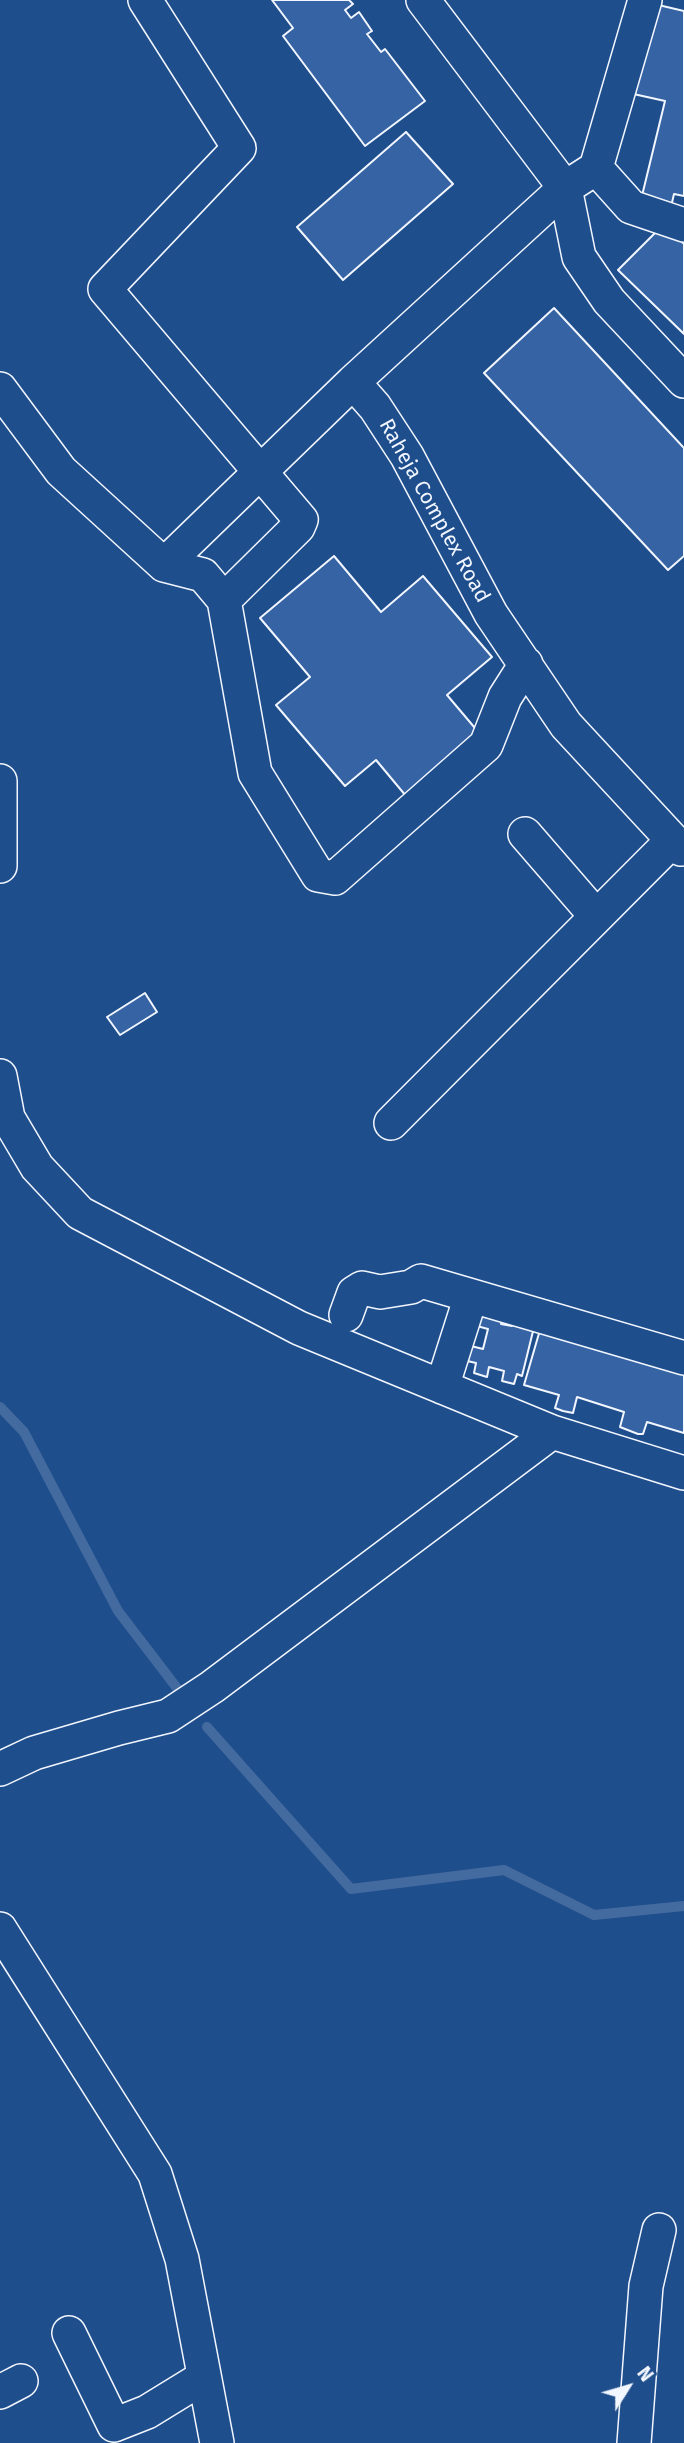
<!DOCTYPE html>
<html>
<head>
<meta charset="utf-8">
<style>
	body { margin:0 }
	#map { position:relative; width:684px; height:2443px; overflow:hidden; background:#1f4e8c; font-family:"Fira Sans",sans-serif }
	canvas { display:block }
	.north { position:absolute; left:593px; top:2352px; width:70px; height:70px; -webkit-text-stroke:5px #1f4e8c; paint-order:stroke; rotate:53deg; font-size:19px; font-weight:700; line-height:28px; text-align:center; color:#f2f6ff }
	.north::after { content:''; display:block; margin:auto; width:24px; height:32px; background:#f2f6ff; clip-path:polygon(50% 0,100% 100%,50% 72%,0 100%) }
</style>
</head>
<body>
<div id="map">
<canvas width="684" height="2443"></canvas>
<div class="north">N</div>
</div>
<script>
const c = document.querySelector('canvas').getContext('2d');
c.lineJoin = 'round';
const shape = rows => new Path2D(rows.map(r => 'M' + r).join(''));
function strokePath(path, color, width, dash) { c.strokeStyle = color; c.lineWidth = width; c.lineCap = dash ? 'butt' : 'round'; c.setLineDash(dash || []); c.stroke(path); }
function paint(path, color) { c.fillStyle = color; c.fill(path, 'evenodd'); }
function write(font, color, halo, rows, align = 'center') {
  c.font = font + ' "Fira Sans",sans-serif'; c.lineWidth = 5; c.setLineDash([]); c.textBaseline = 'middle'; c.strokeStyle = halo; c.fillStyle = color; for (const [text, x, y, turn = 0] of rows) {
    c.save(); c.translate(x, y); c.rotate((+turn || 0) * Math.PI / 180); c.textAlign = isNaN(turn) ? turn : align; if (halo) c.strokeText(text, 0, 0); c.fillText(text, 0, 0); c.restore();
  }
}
strokePath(shape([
	[0,1407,24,1432,118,1611,180,1692],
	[207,1727,351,1889,504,1870,594,1915,684,1906]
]), '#446ba0', 10);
const building = shape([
	[272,0,349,0,353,4,345,10,351,18,359,12,372,31,367,34,381,52,385,49,425,101,365,146,283,36,293,28,272,0],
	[650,3,684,11,684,196,674,194,670,211,640,204,665,101,629,93,650,3],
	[406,132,453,184,343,280,297,227,406,132],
	[664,224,684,244,684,334,618,270,664,224],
	[554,308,684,448,684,556,668,570,484,373,554,308],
	[334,556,381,612,423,576,492,657,447,695,480,734,406,796,376,760,345,786,276,705,310,677,260,618,334,556],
	[145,993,157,1012,120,1035,107,1017,145,993],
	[478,1304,504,1311,501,1324,512,1326,515,1314,536,1319,522,1376,517,1374,514,1384,502,1381,504,1371,489,1367,487,1377,474,1373,476,1363,463,1360,467,1345,483,1349,488,1329,473,1325,478,1304],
	[542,1323,684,1374,684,1433,647,1422,643,1434,638,1434,620,1427,624,1412,577,1397,573,1413,563,1411,555,1408,559,1395,524,1385,542,1323]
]);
paint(building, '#3563a3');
strokePath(building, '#f2f6ff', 2);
const street = shape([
	[145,0,239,148,105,289,301,520,298,527,224,600],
	[423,0,565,188,353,382,375,407,407,456,491,614,566,725,681,849,684,847],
	[645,0,596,168,565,188,579,257,609,301,684,381],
	[596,168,631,207,684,225],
	[0,389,61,471,164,565,353,382],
	[164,565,203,575,224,600,255,773,318,875,335,878,486,745,505,697,526,664],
	[0,781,0,866],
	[525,834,596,916],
	[0,1076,8,1118,37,1167,80,1213,299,1328,552,1432,684,1473],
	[391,1123,673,840],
	[346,1315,354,1293,362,1288,380,1292,411,1287,421,1281,684,1358],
	[442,1387,471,1296],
	[0,1769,34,1753,119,1728,168,1716,212,1687,552,1432],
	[0,1929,155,2174,182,2259,217,2443],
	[69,2333,114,2425,147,2412,204,2377],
	[0,2392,21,2381],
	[634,2443,646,2286,659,2230]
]);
strokePath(street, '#f2f6ff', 36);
strokePath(street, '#1f4e8c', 33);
write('21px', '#f2f6ff', '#1f4e8c', [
	["Raheja Complex Road",434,511,61]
]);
</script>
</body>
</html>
